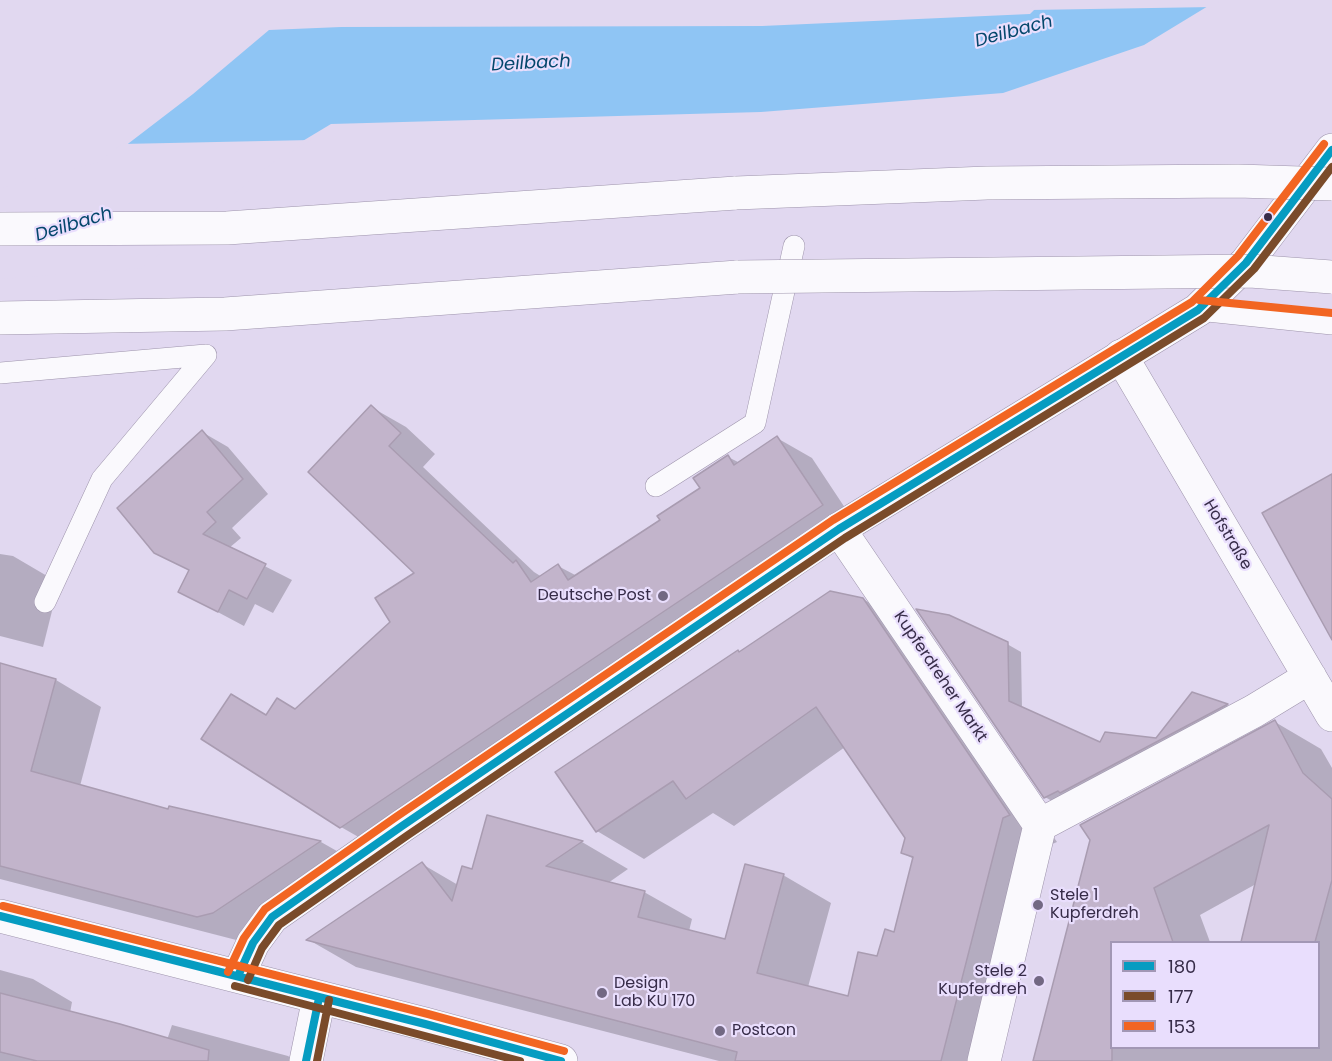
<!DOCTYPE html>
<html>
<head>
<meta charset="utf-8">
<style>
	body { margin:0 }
	#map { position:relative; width:1332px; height:1061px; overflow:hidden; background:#e1d8f0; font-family:Poppins,sans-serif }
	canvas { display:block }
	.legend { position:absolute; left:1110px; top:941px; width:210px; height:108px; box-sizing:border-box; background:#e9defd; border:2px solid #a297b5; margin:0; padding:8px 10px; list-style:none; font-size:18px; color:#372c49 }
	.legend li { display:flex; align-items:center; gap:12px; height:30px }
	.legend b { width:30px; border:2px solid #a297b5 }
</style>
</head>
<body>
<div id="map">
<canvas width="1332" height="1061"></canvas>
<ul class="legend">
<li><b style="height:8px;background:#069cc1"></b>180</li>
<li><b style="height:8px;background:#7a4b2a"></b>177</li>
<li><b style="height:8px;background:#f26522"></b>153</li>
</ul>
</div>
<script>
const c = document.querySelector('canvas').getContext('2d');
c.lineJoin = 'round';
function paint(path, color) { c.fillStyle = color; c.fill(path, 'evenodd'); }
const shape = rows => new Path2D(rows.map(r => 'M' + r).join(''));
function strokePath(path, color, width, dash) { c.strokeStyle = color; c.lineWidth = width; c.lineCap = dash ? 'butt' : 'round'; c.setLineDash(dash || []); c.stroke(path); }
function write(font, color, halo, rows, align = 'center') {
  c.font = font + ' Poppins,sans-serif'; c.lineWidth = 4.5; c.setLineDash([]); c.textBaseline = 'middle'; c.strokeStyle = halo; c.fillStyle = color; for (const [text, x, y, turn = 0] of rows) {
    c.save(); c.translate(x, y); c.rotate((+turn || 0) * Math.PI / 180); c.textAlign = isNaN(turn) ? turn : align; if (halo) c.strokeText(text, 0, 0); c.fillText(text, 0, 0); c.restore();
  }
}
paint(shape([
	[1044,0,1218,0,1144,45,1003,93,761,112,331,124,271,160,99,166,193,94,269,30,341,27,762,26,1030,14]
]), '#8fc5f4');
paint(shape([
	[1040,0,1221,0,1213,7,1030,10],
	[311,140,272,163,142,268,0,279,0,188,97,163,122,144]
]), '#e1d8f0');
paint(shape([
	[371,407,406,427,435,454,423,467,534,572,542,577,558,566,577,576,662,521,703,488,728,457,740,463,777,438,812,458,857,526,376,847,341,827,266,717,296,710,392,622,417,573],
	[202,432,228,447,268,494,232,528,241,538,229,548,292,580,273,613,255,604,244,626,180,592,190,571,155,552],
	[0,554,13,556,59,583,43,647,0,636],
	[863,599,911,627,1057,842,1050,845,995,1061,719,1061,356,967,309,940,422,864,458,885,473,871,488,817,582,842,628,869,608,883,644,892,692,919,689,931,726,941,783,875,831,903,808,987,849,998,896,933,914,859,902,853,907,838,845,747,734,826,713,813,644,859,597,831,740,653],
	[919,611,1007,644,1021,652,1022,709,1100,744,1157,739,1192,693,1227,705,1239,712,1059,805,1045,797],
	[15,669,56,680,101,707,80,786,169,810,170,808,321,842,365,867,244,942,0,879,0,721],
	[1275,722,1321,749,1332,768,1332,1061,1034,1061,1092,839],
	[1256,884,1242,942,1318,942,1318,1048,1112,1048,1112,942,1210,942,1200,915],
	[0,970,33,979,72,1002,70,1013,167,1040,172,1025,288,1056,295,1061,0,1061]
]), '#0003');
const building = shape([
	[371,405,401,433,389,446,513,563,516,560,531,582,558,564,568,580,660,520,657,516,700,488,693,478,728,455,734,465,777,436,823,505,340,828,201,739,231,694,266,715,277,698,295,709,390,622,375,598,414,573,308,472,371,405],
	[202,430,243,479,207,512,216,522,203,534,266,564,247,599,229,590,218,612,178,592,189,570,154,553,117,508,202,430],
	[1332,474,1332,640,1262,513,1332,474],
	[830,591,863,598,1010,815,1003,818,941,1061,735,1061,737,1052,306,940,422,862,452,901,462,866,472,869,487,815,583,841,546,866,645,891,638,917,725,939,745,864,784,874,757,973,848,996,858,952,877,956,885,929,894,932,913,857,901,853,905,838,816,707,686,799,673,781,596,832,555,772,738,650,739,652,830,591],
	[916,609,949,615,1008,642,1009,701,1100,742,1105,732,1156,738,1192,692,1228,704,1060,793,1058,791,1044,798,916,609],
	[0,663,56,679,31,771,168,809,169,806,321,841,213,913,197,917,0,866,0,663],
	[1275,720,1303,773,1332,799,1332,880,1315,942,1241,942,1269,825,1154,888,1173,942,1112,942,1112,1061,1033,1061,1090,840,1080,825,1275,720],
	[0,993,120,1024,209,1050,208,1061,37,1061,0,1052,0,993]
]);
paint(building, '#c2b4cb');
strokePath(building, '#a99cb1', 1.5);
const lane = shape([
	[1198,310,1332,324],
	[0,373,206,355],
	[656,486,755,423,794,246],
	[45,602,102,479,206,355]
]);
const street = shape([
	[1121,356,1332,715],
	[839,529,1040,825,984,1061],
	[1040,825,1254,711,1310,677]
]);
const secondary = shape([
	[0,916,425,1024,561,1061],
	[238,976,253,943,272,917,402,826,839,529,1198,310,1246,263,1332,150],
	[306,1061,319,998]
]);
const highway = shape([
	[0,229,227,228,736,193],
	[0,318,225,314,738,277]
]);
strokePath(lane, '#9d93ab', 22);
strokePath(street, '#9d93ab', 34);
strokePath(secondary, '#9d93ab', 34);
strokePath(highway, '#9d93ab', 34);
strokePath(lane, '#faf9fd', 21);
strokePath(street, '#faf9fd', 33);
strokePath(secondary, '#faf9fd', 33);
strokePath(highway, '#faf9fd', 33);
const highwayBridge = shape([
	[736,193,987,183,1238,181,1332,184],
	[738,277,1250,271,1332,277]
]);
strokePath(highwayBridge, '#9d93ab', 34, []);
strokePath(highwayBridge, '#faf9fd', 33);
strokePath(shape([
	[0,916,425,1024,561,1061],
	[238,976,253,943,272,917,402,826,839,529,1198,310,1246,263,1332,150],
	[306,1061,319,998]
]), '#069cc1', 8);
strokePath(shape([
	[248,980,262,948,279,925,408,835,845,538,1204,318,1254,269,1332,167],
	[235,986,520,1061],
	[317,1061,329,1000]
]), '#7a4b2a', 8);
strokePath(shape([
	[1199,300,1332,313],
	[3,906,428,1014,564,1051],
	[228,972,244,938,265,909,396,817,833,520,1192,302,1238,256,1324,144]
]), '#f26522', 8);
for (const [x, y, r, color] of [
	[1268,217,5,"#372c49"],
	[663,596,6,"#726883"],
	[1038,905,6,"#726883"],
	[1039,981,6,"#726883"],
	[602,993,6,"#726883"],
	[720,1031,6,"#726883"]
]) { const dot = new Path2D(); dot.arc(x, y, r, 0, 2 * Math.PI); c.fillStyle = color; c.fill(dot); strokePath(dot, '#e9defd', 2); }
write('16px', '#372c49', '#e9defd', [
	["Hofstraße",1227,535,59],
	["Kupferdreher Markt",940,677,56]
]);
write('16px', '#372c49', '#e9defd', [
	["Deutsche Post",651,596,"right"],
	["Stele 1",1050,896],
	["Kupferdreh",1050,914],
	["Stele 2",1027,972,"right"],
	["Kupferdreh",1027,990,"right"],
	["Design",614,984],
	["Lab KU 170",614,1002],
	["Postcon",732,1031]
], 'left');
write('italic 18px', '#04476c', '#e9defd', [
	["Deilbach",1014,32,-15],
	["Deilbach",531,64,-3],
	["Deilbach",74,225,-17]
]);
</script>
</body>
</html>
